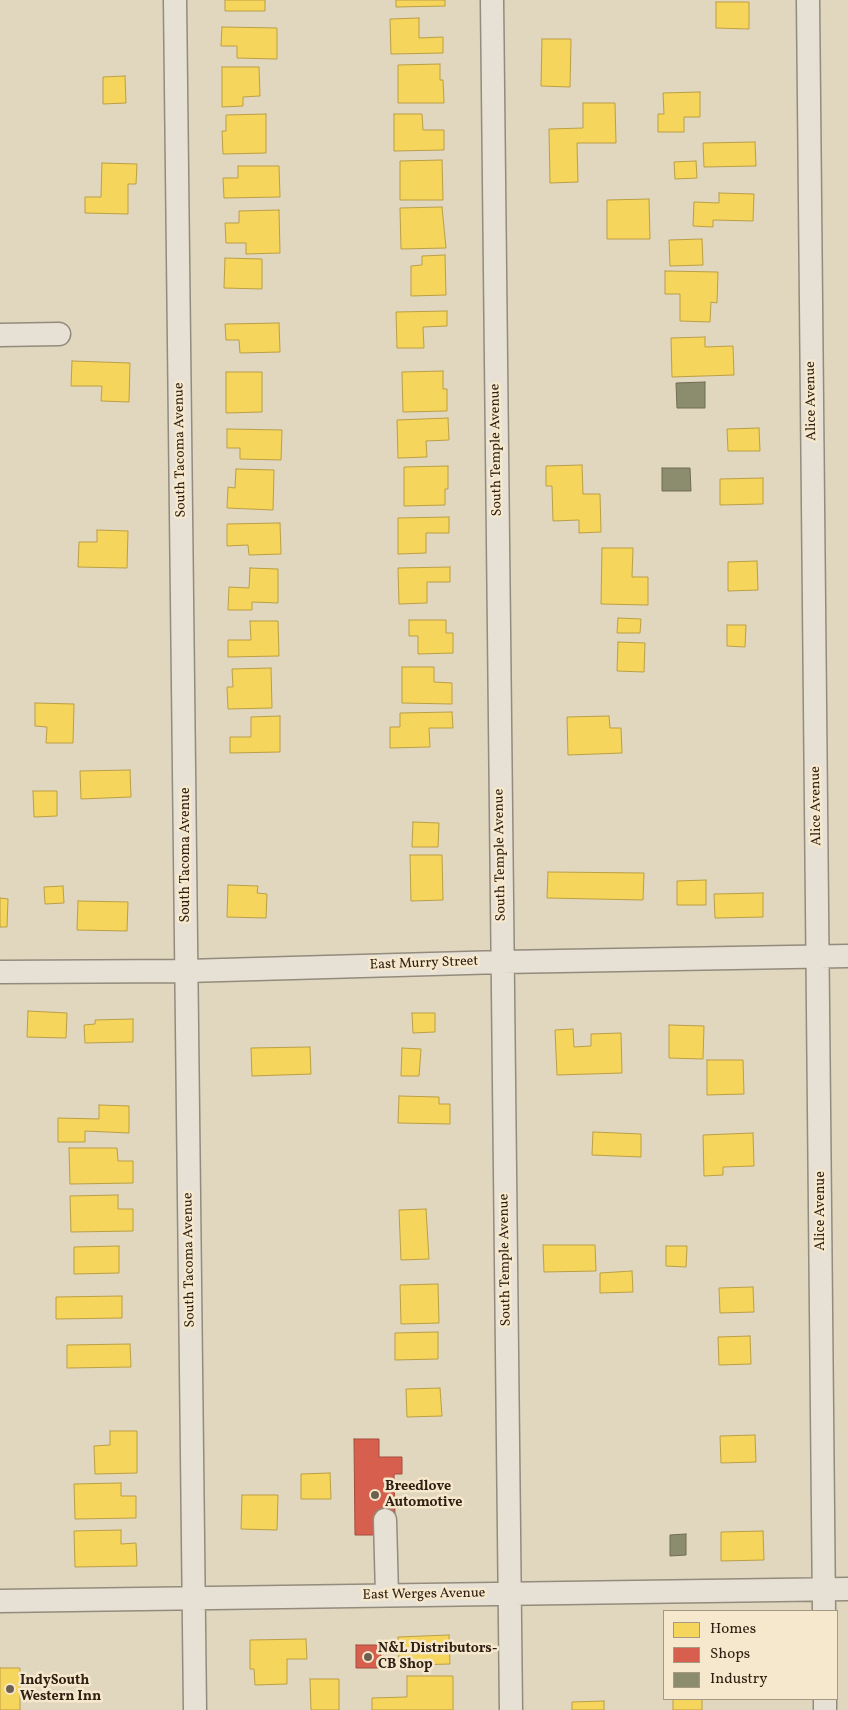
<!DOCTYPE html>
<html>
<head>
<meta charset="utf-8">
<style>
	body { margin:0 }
	#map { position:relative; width:848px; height:1710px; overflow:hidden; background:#e1d6be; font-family:Vollkorn,serif }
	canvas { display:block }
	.legend { position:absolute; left:663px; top:1610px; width:175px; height:90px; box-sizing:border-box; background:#f5e8cc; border:1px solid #a69882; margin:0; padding:6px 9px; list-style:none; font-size:15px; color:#2f2013 }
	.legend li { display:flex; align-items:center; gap:10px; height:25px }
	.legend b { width:25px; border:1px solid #a69882 }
</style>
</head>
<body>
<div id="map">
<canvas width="848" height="1710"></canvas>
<ul class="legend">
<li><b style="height:14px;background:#f6d55c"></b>Homes</li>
<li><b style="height:14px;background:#d6604d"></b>Shops</li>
<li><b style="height:14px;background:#8c8c6e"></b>Industry</li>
</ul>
</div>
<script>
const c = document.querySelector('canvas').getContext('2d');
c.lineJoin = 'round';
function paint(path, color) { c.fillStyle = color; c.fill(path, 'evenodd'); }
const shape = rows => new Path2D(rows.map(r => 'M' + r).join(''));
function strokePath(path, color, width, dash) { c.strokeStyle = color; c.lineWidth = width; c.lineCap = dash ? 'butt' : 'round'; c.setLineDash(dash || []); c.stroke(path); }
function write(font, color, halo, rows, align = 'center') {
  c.font = font + ' Vollkorn,serif'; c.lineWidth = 5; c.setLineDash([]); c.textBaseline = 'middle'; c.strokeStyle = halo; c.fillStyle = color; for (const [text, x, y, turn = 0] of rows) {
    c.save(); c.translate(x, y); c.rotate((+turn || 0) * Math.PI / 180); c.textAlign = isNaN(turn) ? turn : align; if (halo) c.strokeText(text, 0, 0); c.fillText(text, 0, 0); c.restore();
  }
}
const homes = shape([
	[225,0,265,0,265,11,225,11,225,0],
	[396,0,445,0,445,6,396,7,396,0],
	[716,2,749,2,749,29,716,28,716,2],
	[419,18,419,38,443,37,443,53,391,54,390,19,419,18],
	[222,27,277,28,277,59,237,58,237,46,221,46,222,27],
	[542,39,571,39,570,87,541,86,542,39],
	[440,64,440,80,443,80,444,103,398,103,398,65,440,64],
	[222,67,259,67,260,96,243,97,243,106,222,107,222,67],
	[125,76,126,103,103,104,103,77,125,76],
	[700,92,700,117,684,117,684,132,658,132,658,114,664,114,663,93,700,92],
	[583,103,615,103,616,143,577,143,578,182,550,183,549,129,583,128,583,103],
	[266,114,266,153,223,154,222,131,226,131,226,115,266,114],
	[394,114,422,114,423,130,444,130,444,150,394,151,394,114],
	[755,142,756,166,704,167,703,143,755,142],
	[442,160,443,200,400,200,400,161,442,160],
	[696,161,697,178,675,179,674,162,696,161],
	[102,163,137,164,136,184,128,184,128,214,85,213,85,197,101,197,102,163],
	[238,166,279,166,280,197,224,198,223,178,238,178,238,166],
	[719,193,754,194,753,221,713,220,713,227,693,226,694,202,719,203,719,193],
	[649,199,650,239,607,239,607,200,649,199],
	[442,207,446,248,401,249,400,208,442,207],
	[279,210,280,253,246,254,246,243,226,243,225,223,239,223,239,211,279,210],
	[702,239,703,265,670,266,669,240,702,239],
	[445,255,446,295,411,296,411,266,422,265,422,256,445,255],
	[225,258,262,259,262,289,224,288,225,258],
	[665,271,718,272,717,303,711,302,710,322,680,321,680,294,665,294,665,271],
	[447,311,447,326,423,327,424,348,397,348,396,312,447,311],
	[279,323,280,352,240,353,239,340,226,340,225,324,279,323],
	[705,337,705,347,733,346,734,375,672,377,671,338,705,337],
	[72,361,130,363,129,402,101,401,102,386,71,386,72,361],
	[443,371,443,389,447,389,447,411,403,412,402,372,443,371],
	[226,372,262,372,262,412,226,413,226,372],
	[448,418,449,440,426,441,427,457,398,458,397,420,448,418],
	[759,428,760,451,728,451,727,429,759,428],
	[227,429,282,430,281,460,240,459,240,448,227,448,227,429],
	[582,465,583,494,600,494,601,532,579,533,579,520,553,521,552,486,546,486,546,466,582,465],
	[448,466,448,489,445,489,445,505,404,506,404,467,448,466],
	[236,469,274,470,273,510,227,508,228,487,235,488,236,469],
	[763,478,763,504,720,505,720,479,763,478],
	[449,517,449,533,426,533,426,553,398,554,398,518,449,517],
	[280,523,281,554,249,555,248,545,227,546,227,524,280,523],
	[97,530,128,531,127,568,78,567,79,542,97,542,97,530],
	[602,548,633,548,632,577,648,577,648,605,601,604,602,548],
	[757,561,758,590,728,591,728,562,757,561],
	[450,567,450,582,427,582,427,603,399,604,398,568,450,567],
	[250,568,278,569,278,603,252,602,252,610,228,610,229,587,249,588,250,568],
	[618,618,641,619,640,633,617,633,618,618],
	[409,620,446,620,446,633,453,633,453,653,418,654,418,636,409,636,409,620],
	[250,621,278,621,279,656,228,657,228,640,251,640,250,621],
	[727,625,746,625,745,647,727,646,727,625],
	[618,642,645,643,644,672,617,671,618,642],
	[402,667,434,667,434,682,452,683,452,704,402,703,402,667],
	[271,668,272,708,228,709,227,687,233,687,232,669,271,668],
	[35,703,74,704,73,743,46,743,47,727,35,726,35,703],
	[452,712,453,728,429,728,430,747,390,748,390,727,400,727,400,713,452,712],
	[280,716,280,752,230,753,230,737,251,737,251,717,280,716],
	[609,716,610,728,621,728,622,753,568,755,567,717,609,716],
	[130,770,131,797,81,799,80,771,130,770],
	[33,791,57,791,57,816,34,817,33,791],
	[413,822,439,823,438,847,412,847,413,822],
	[410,855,442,855,443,900,411,901,410,855],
	[548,872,644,873,643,900,547,898,548,872],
	[706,880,706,905,677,905,677,881,706,880],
	[228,885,258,886,257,893,267,894,266,918,227,917,228,885],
	[63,886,64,903,45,904,44,887,63,886],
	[763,893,763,917,715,918,714,894,763,893],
	[0,898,8,899,7,927,0,927,0,898],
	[78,901,128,902,127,931,77,930,78,901],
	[28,1011,67,1013,66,1038,27,1037,28,1011],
	[412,1013,435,1013,435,1032,413,1033,412,1013],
	[133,1019,133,1042,85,1043,84,1025,95,1024,95,1020,133,1019],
	[669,1025,704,1026,703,1059,669,1058,669,1025],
	[573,1029,574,1047,591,1046,591,1034,621,1033,622,1073,557,1075,555,1030,573,1029],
	[310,1047,311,1074,252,1076,251,1048,310,1047],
	[402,1048,421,1049,419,1076,401,1076,402,1048],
	[707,1060,743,1060,744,1094,707,1095,707,1060],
	[399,1096,439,1097,439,1104,450,1104,450,1124,398,1123,399,1096],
	[99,1105,129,1106,129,1133,85,1131,85,1142,58,1142,58,1118,99,1119,99,1105],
	[593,1132,641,1134,641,1157,592,1155,593,1132],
	[753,1133,754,1166,723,1167,723,1175,704,1176,703,1135,753,1133],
	[69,1148,117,1148,118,1161,133,1161,133,1183,70,1184,69,1148],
	[118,1195,118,1209,133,1209,133,1231,71,1232,70,1196,118,1195],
	[426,1209,429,1259,401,1260,399,1210,426,1209],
	[543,1245,595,1245,596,1271,544,1272,543,1245],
	[119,1246,119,1273,74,1274,74,1247,119,1246],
	[666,1246,687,1246,686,1267,666,1266,666,1246],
	[632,1271,633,1292,600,1293,600,1273,632,1271],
	[438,1284,439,1323,401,1324,400,1285,438,1284],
	[753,1287,754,1312,720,1313,719,1288,753,1287],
	[122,1296,122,1318,56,1319,56,1297,122,1296],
	[438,1332,438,1359,395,1360,395,1333,438,1332],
	[750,1336,751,1364,719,1365,718,1337,750,1336],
	[130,1344,131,1367,67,1368,67,1345,130,1344],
	[440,1388,442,1416,407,1417,406,1389,440,1388],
	[110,1431,137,1431,137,1473,95,1474,94,1446,110,1445,110,1431],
	[755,1435,756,1462,721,1463,720,1436,755,1435],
	[330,1473,331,1499,301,1499,301,1474,330,1473],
	[121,1483,121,1496,136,1496,136,1518,75,1519,74,1484,121,1483],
	[242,1495,278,1495,277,1530,241,1529,242,1495],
	[121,1530,121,1544,136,1543,137,1566,75,1567,74,1531,121,1530],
	[763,1531,764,1560,721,1561,721,1532,763,1531],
	[449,1635,450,1664,411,1665,411,1658,399,1659,398,1637,449,1635],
	[306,1639,307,1659,287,1659,287,1684,255,1685,254,1669,250,1669,250,1640,306,1639],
	[0,1668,20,1668,20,1710,0,1710,0,1668],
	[407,1676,453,1676,453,1710,372,1710,372,1698,407,1697,407,1676],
	[310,1679,339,1679,339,1710,311,1710,310,1679],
	[673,1699,702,1699,702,1710,673,1710,673,1699],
	[604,1701,604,1710,572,1710,572,1702,604,1701]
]);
paint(homes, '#f6d55c');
strokePath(homes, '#ba9f46', 1);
const shops = shape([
	[354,1439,379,1439,379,1457,402,1457,402,1474,394,1474,395,1516,377,1535,355,1535,354,1439],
	[356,1645,381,1645,381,1668,356,1668,356,1645]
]);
paint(shops, '#d6604d');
strokePath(shops, '#a44d3c', 1);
const industry = shape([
	[705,382,705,408,677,408,676,383,705,382],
	[662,468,690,468,691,491,662,491,662,468],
	[686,1534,686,1555,670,1556,670,1535,686,1534]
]);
paint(industry, '#8c8c6e');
strokePath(industry, '#706c53', 1);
const minor = shape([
	[175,0,195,1710],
	[492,0,511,1710],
	[808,0,824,1611],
	[0,335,59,334],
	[0,972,187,971,502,962,848,956],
	[385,1520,387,1595],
	[0,1601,848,1589],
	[825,1699,825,1710]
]);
strokePath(minor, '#938b7c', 25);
strokePath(minor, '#e7e1d5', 22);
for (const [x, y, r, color] of [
	[375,1495,5,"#6d604f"],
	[368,1657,5,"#6d604f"],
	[10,1689,5,"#6d604f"]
]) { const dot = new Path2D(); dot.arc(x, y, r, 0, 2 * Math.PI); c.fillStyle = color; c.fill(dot); strokePath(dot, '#f5e8cc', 2); }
write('14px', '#2f2013', '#f5e8cc', [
	["Alice Avenue",812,401,-91],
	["South Tacoma Avenue",181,450,-91],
	["South Temple Avenue",497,450,-91],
	["Alice Avenue",817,806,-91],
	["South Tacoma Avenue",186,855,-90],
	["South Temple Avenue",501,855,-91],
	["East Murry Street",424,964,-2],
	["Alice Avenue",821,1211,-90],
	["South Tacoma Avenue",190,1260,-91],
	["South Temple Avenue",506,1260,-91],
	["East Werges Avenue",424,1595,-1]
]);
write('bold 14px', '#2f2013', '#f5e8cc', [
	["Breedlove",385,1487],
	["Automotive",385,1503],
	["N&L Distributors-",378,1649],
	["CB Shop",378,1665],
	["IndySouth",20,1681],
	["Western Inn",20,1697]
], 'left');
</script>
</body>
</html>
